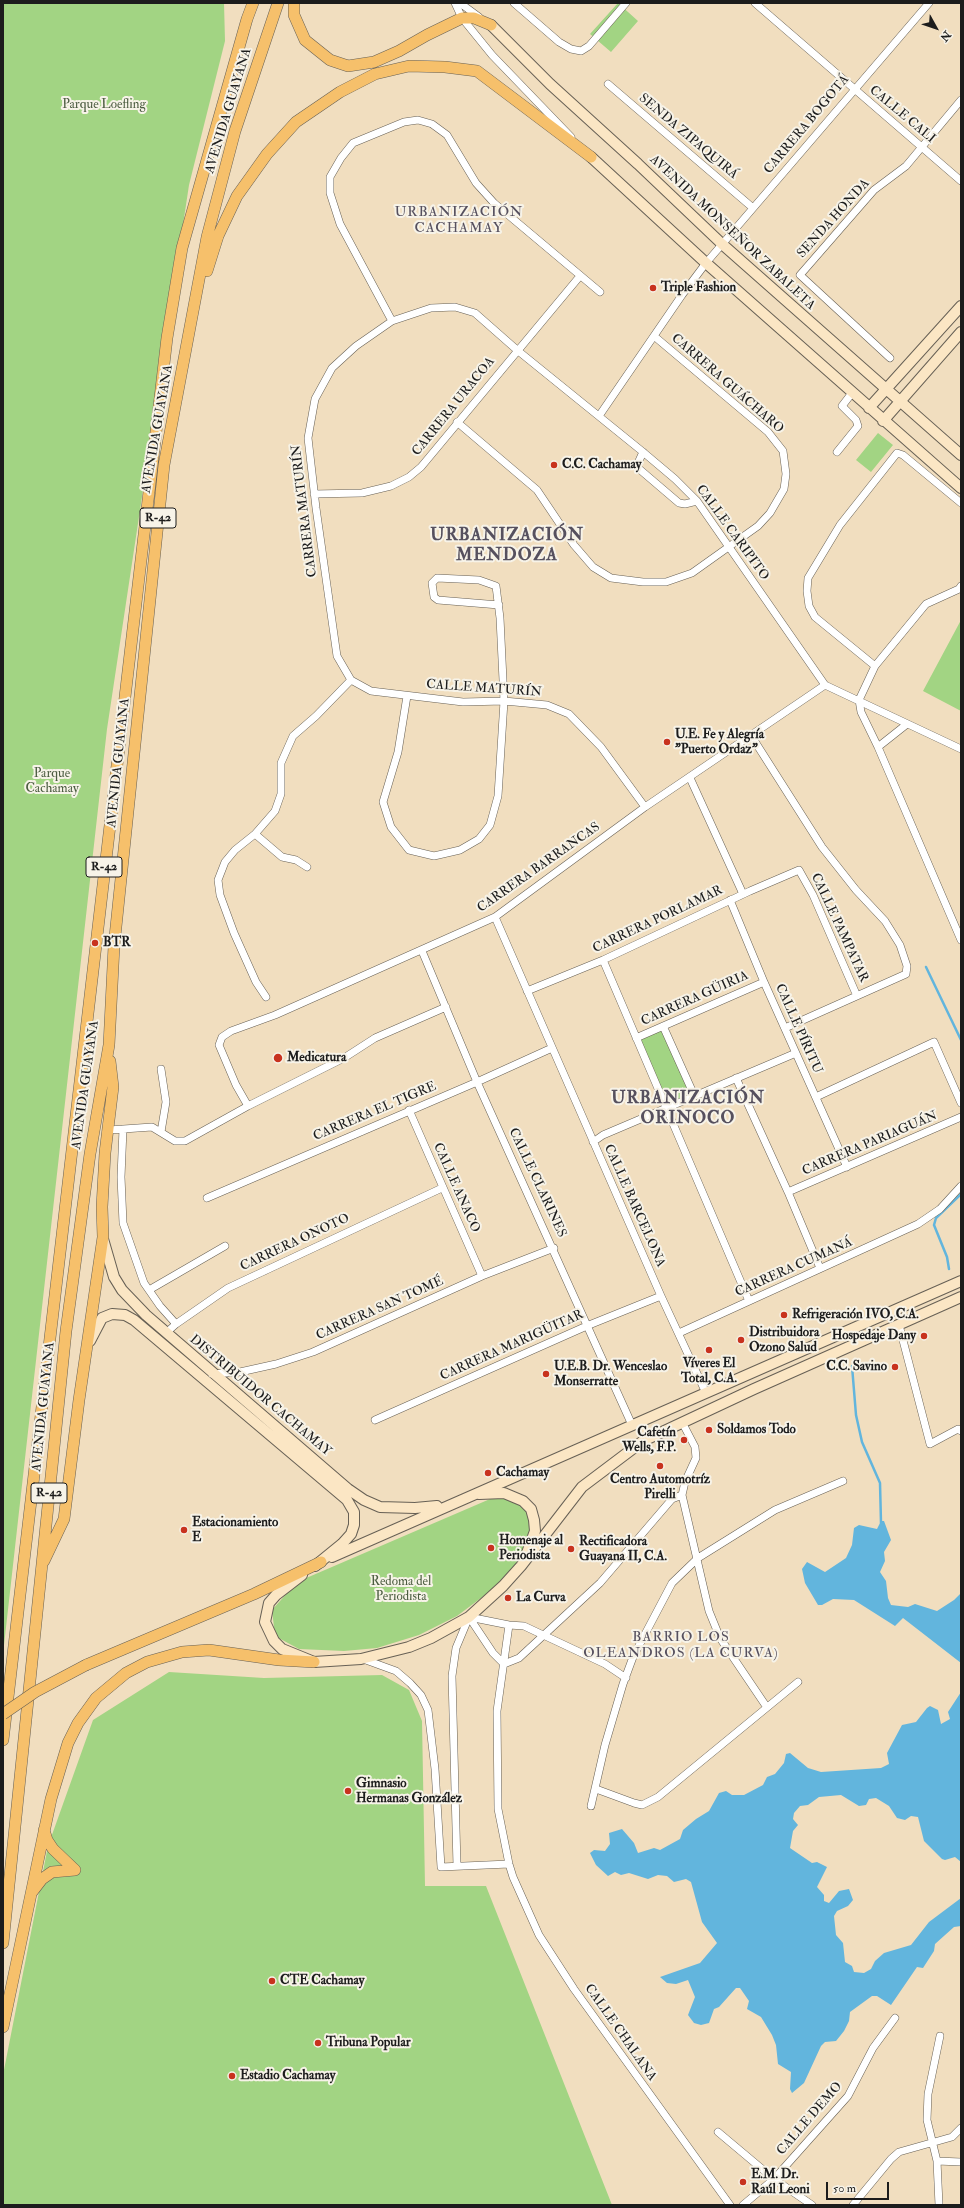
<!DOCTYPE html>
<html>
<head>
<meta charset="utf-8">
<style>
	body { margin:0 }
	#map { position:relative; width:964px; height:2208px; overflow:hidden; background:#f1debf; font-family:"IM FELL Double Pica",serif }
	canvas { display:block }
	.frame { position:absolute; inset:0; border:4px solid #1c1c1c; pointer-events:none }
	.north { position:absolute; left:916px; top:8px; width:40px; height:40px; -webkit-text-stroke:3px #f7f3e8; paint-order:stroke; rotate:130deg; font-size:11px; font-weight:700; line-height:16px; text-align:center; color:#1c1c1c }
	.north::after { content:''; display:block; margin:auto; width:14px; height:18px; background:#1c1c1c; clip-path:polygon(50% 0,100% 100%,50% 72%,0 100%) }
	.scale { position:absolute; left:826px; top:2182px; width:63px; height:18px; box-sizing:border-box; border:2px solid #1c1c1c; border-top:0; padding-left:5px; font-size:12px; line-height:14px; white-space:nowrap; color:#1c1c1c; -webkit-text-stroke:3px #f7f3e8; paint-order:stroke }
</style>
</head>
<body>
<div id="map">
<canvas width="964" height="2208"></canvas>
<div class="frame"></div>
<div class="north">N</div>
<div class="scale">50 m</div>
</div>
<script>
const c = document.querySelector('canvas').getContext('2d');
c.lineJoin = 'round';
function paint(path, color) { c.fillStyle = color; c.fill(path, 'evenodd'); }
const shape = rows => new Path2D(rows.map(r => 'M' + r).join(''));
function strokePath(path, color, width, dash) { c.strokeStyle = color; c.lineWidth = width; c.lineCap = dash ? 'butt' : 'round'; c.setLineDash(dash || []); c.stroke(path); }
function write(font, color, halo, rows, align = 'center') {
  c.font = font + ' "IM FELL Double Pica",serif'; c.lineWidth = 4; c.setLineDash([]); c.textBaseline = 'middle'; c.strokeStyle = halo; c.fillStyle = color; for (const [text, x, y, turn = 0] of rows) {
    c.save(); c.translate(x, y); c.rotate((+turn || 0) * Math.PI / 180); c.textAlign = isNaN(turn) ? turn : align; if (halo) c.strokeText(text, 0, 0); c.fillText(text, 0, 0); c.restore();
  }
}
paint(shape([
	[3,3,224,3,225,41,189,185,107,729,3,1654],
	[618,3,638,21,611,52,590,34],
	[878,433,893,445,871,472,856,460],
	[961,620,961,711,923,691],
	[661,1030,691,1093,667,1104,640,1040],
	[504,1493,523,1501,532,1523,529,1545,518,1562,493,1589,457,1616,419,1635,377,1648,344,1651,299,1649,275,1636,272,1610,297,1582],
	[169,1672,264,1678,382,1675,409,1690,422,1721,425,1886,486,1886,612,2205,3,2205,3,2075,48,1846,93,1720]
]), '#a2d483');
paint(shape([
	[881,1521,884,1521,891,1540,884,1552,885,1561,880,1572,886,1581,888,1598,891,1605,908,1607,915,1604,937,1611,954,1600,961,1593,961,1663,903,1618,895,1626,854,1600,833,1599,822,1605,818,1605,805,1583,802,1569,807,1562,825,1572,846,1558,852,1545,854,1528,859,1525,877,1529],
	[961,1692,961,1862,955,1857,945,1860,942,1859,924,1841,918,1817,911,1816,905,1820,897,1818,889,1806,876,1798,869,1799,866,1805,859,1806,841,1795,819,1797,808,1805,800,1806,794,1813,793,1819,798,1825,793,1831,790,1848,812,1863,817,1862,827,1867,817,1887,824,1895,824,1901,829,1903,839,1891,849,1889,853,1900,848,1906,837,1911,834,1916,836,1935,843,1943,845,1962,852,1966,854,1972,864,1973,871,1969,875,1961,884,1953,911,1945,929,1922,961,1898,961,1926,954,1927,935,1944,934,1951,923,1968,917,1967,891,2005,877,1996,872,1996,850,2012,849,2021,844,2031,836,2041,825,2042,821,2046,804,2083,792,2093,790,2089,791,2072,778,2064,776,2045,772,2035,761,2017,747,2009,749,2001,740,1988,736,1988,719,2007,714,2009,709,2023,701,2025,694,2023,688,2015,695,1997,688,1980,676,1984,667,1983,660,1977,700,1963,717,1943,702,1922,691,1882,686,1879,674,1882,667,1876,658,1875,648,1879,629,1873,621,1875,615,1872,608,1876,596,1865,590,1853,594,1850,605,1851,610,1844,609,1833,622,1829,634,1843,638,1853,654,1848,660,1850,680,1839,683,1830,696,1819,709,1811,719,1793,726,1791,732,1795,744,1795,763,1785,767,1777,775,1774,784,1763,786,1754,790,1753,808,1768,821,1772,881,1768,889,1764,887,1753,902,1725,916,1722,927,1708,930,1706,938,1710,941,1724,950,1719,948,1712]
]), '#62b5dd');
strokePath(shape([
	[926,967,961,1040],
	[949,1269,947,1257,934,1225,936,1218,961,1194],
	[852,1366,856,1415,862,1442,880,1483,881,1523]
]), '#62b5dd', 2.5);
const street = shape([
	[455,3,462,18,492,55,571,137],
	[460,3,479,17],
	[514,3,559,42,571,49,581,51,589,46,626,3],
	[755,3,961,181],
	[608,84,753,208],
	[392,321,340,224,330,193,330,177,341,158,353,143,404,122,418,120,432,124,447,135,476,183,494,203,600,292],
	[890,358,800,275,874,190,906,166,961,100],
	[599,416,682,295,706,263,929,3],
	[457,422,537,490,574,545,593,567,611,578,643,582,666,582,692,573,758,526,770,513,784,489,786,474,783,451,768,432,654,336],
	[643,452,638,463,638,468,679,503,685,504,697,501],
	[837,452,858,426,856,420,842,406,852,393],
	[314,494,362,493,391,486,409,477,421,467,580,276],
	[961,586,959,589,926,604,875,666,859,700,861,712,878,747,961,940],
	[875,666,815,617,809,606,807,591,808,578,840,525,897,453,903,455,961,503],
	[351,680,337,656,316,508,308,438,315,399,332,368,356,346,392,321,431,308,455,307,475,313,517,350,643,452,675,479,697,501,825,685,961,749],
	[351,680,371,691,463,702,504,701,547,705,569,714,601,747,645,807],
	[407,696,398,752,383,802,391,827,409,850,434,856,460,850,479,839,490,825,498,796,504,701,500,618,496,586,479,580,437,578,432,583,434,597,438,600,499,605],
	[752,737,822,847,856,890,885,921,900,945,907,966,906,974,785,1028],
	[878,747,907,724],
	[690,778,743,894],
	[255,834,282,857,296,860,307,867],
	[730,900,764,982,847,1167],
	[495,917,661,1296,706,1393],
	[422,951,477,1082,632,1425],
	[603,960,749,1301],
	[527,991,603,960,750,891,799,870,813,895,857,996],
	[266,997,256,982,234,933,220,895,218,880,225,862,235,850,255,834,275,811,281,794,281,763,293,736,316,716,351,680],
	[663,1026,694,1095],
	[636,1038,764,982],
	[736,1078,788,1192,820,1268],
	[816,1097,934,1042,961,1103],
	[248,1106,236,1085,219,1045,222,1037,231,1031,275,1015,495,917,645,807,825,685],
	[409,1110,482,1276],
	[123,1129,121,1177,123,1223,144,1283,160,1306,176,1324],
	[109,1130,152,1127,175,1141,185,1141,248,1106,344,1058,375,1038,446,1007],
	[161,1132,166,1102,161,1069],
	[593,1142,603,1135,796,1053],
	[788,1192,961,1117],
	[207,1198,477,1082,552,1048],
	[149,1290,225,1246],
	[899,1325,930,1444,958,1429,961,1431],
	[166,1333,176,1324,228,1288,442,1188],
	[679,1333,918,1224,940,1209,961,1186],
	[212,1374,240,1372,276,1364,313,1352,482,1276,554,1248],
	[375,1420,589,1325,661,1296],
	[682,1422,695,1447,696,1458,685,1482,682,1495,709,1611,720,1638,766,1706],
	[469,1617,493,1653,504,1664,519,1658,600,1583,672,1499,682,1495],
	[469,1617,509,1625,524,1626,605,1664,626,1678],
	[509,1625,497,1711,498,1809,509,1864,513,1877,539,1935,574,1989,730,2205],
	[363,1659,396,1671,410,1683,421,1695,428,1710,435,1769,441,1867,509,1864],
	[596,1789,634,1803,642,1805,658,1797,798,1682],
	[591,1806,605,1745,623,1684,633,1657,672,1583,698,1558,775,1510,843,1481],
	[457,1866,452,1676,456,1648,469,1617],
	[718,2132,774,2179,812,2205],
	[937,2161,961,2162],
	[743,2205,774,2179,848,2096,873,2048,895,2018],
	[853,2205,891,2159,899,2152,952,2137,961,2128],
	[939,2205,937,2161,927,2120,928,2094,940,2036]
]);
const secondary = shape([
	[491,25,550,84,638,164,722,244,961,455],
	[591,157,706,263,961,488],
	[869,408,961,306],
	[883,421,961,332],
	[103,1239,114,1277,122,1290,146,1315,348,1489,364,1500,380,1507,415,1508,437,1506],
	[90,1341,102,1318,112,1314,125,1315,134,1320,347,1500,354,1512,354,1525,351,1534,342,1544,315,1566],
	[479,1494,504,1493,523,1501,531,1509,534,1520,535,1531,527,1553],
	[332,1557,961,1281],
	[302,1575,276,1595,269,1603,265,1622,274,1641,282,1649,314,1662,361,1659,409,1647,431,1638,469,1617,503,1586,521,1566,582,1487,643,1441,754,1389,961,1297]
]);
const primary = shape([
	[294,3,294,15,305,40,330,60,348,66,374,62,399,51,427,35,462,18,474,18,491,25],
	[207,271,218,236,237,196,267,154,296,122,340,92,375,74,409,66,445,67,477,71,591,157],
	[44,1561,64,1519,79,1400,103,1237,102,1207,105,1153,113,1087,110,1061],
	[86,1665,254,1594,321,1562],
	[3,1740,167,338,182,248,247,19,253,3],
	[44,1830,47,1840,53,1849,75,1870],
	[32,1892,42,1879,52,1872,75,1870],
	[3,1943,66,1331,90,1154,109,1045,114,946,164,465,207,237,235,131,278,3],
	[3,2027,51,1799,68,1743,78,1723,96,1698,126,1673,147,1662,182,1652,209,1650,279,1660,314,1662]
]);
strokePath(street, '#676055', 8);
strokePath(secondary, '#676055', 12);
strokePath(primary, '#676055', 12);
strokePath(street, '#fff', 7);
strokePath(secondary, '#fbe6c4', 10);
strokePath(primary, '#f6c06b', 11);
const primaryBridge = shape([
	[3,1714,35,1692,86,1665]
]);
strokePath(primaryBridge, '#676055', 12, []);
strokePath(primaryBridge, '#f6c06b', 11);
for (const [x, y, r, color] of [
	[653,288,4,"#c8321e"],
	[554,465,4,"#c8321e"],
	[667,742,4,"#c8321e"],
	[95,943,4,"#c8321e"],
	[278,1058,5,"#c8321e"],
	[784,1315,4,"#c8321e"],
	[924,1336,4,"#c8321e"],
	[741,1340,4,"#c8321e"],
	[709,1350,4,"#c8321e"],
	[895,1367,4,"#c8321e"],
	[546,1374,4,"#c8321e"],
	[709,1430,4,"#c8321e"],
	[684,1440,4,"#c8321e"],
	[660,1466,4,"#c8321e"],
	[488,1473,4,"#c8321e"],
	[184,1530,4,"#c8321e"],
	[491,1548,4,"#c8321e"],
	[571,1549,4,"#c8321e"],
	[508,1598,4,"#c8321e"],
	[348,1791,4,"#c8321e"],
	[272,1981,4,"#c8321e"],
	[318,2043,4,"#c8321e"],
	[232,2076,4,"#c8321e"],
	[743,2182,4,"#c8321e"]
]) { const dot = new Path2D(); dot.arc(x, y, r, 0, 2 * Math.PI); c.fillStyle = color; c.fill(dot); strokePath(dot, '#f7f3e8', 1.5); }
for (const [x, y, w] of [
	[158,518,36],
	[104,867,36],
	[49,1493,36]
]) { const box = new Path2D(); box.roundRect(x - w / 2, y - 10, w, 20, 3); c.fillStyle = '#f7f3e8'; c.fill(box); strokePath(box, '#1c1c1c', 1); }
write('bold 12px', '#1c1c1c', null, [
	["R-42",158,518],
	["R-42",104,867],
	["R-42",49,1493]
]);
write('13px', '#4b5c40', '#f7f3e8', [
	["Parque Loefling",104,105],
	["Parque",52,774],
	["Cachamay",52,789],
	["Redoma del",401,1582],
	["Periodista",401,1597]
]);
write('13px', '#1c1c1c', '#f7f3e8', [
	["AVENIDA GUAYANA",229,111,-73],
	["CALLE CALI",902,115,40],
	["CARRERA BOGOTÁ",807,125,-50],
	["SENDA ZIPAQUIRÁ",688,137,40],
	["SENDA HONDA",834,219,-48],
	["AVENIDA MONSEÑOR ZABALETA",732,233,43],
	["CARRERA GUÁCHARO",727,384,41],
	["CARRERA URACOA",454,407,-51],
	["AVENIDA GUAYANA",158,429,-80],
	["CARRERA MATURÍN",305,511,-97],
	["CALLE CARIPITO",732,533,54],
	["CALLE MATURÍN",484,689,4],
	["AVENIDA GUAYANA",119,763,-84],
	["CARRERA BARRANCAS",539,868,-35],
	["CARRERA PORLAMAR",658,920,-25],
	["CALLE PAMPATAR",839,928,65],
	["CARRERA GÜIRIA",695,999,-24],
	["CALLE PÍRITU",798,1029,66],
	["AVENIDA GUAYANA",86,1085,-82],
	["CARRERA EL TIGRE",375,1112,-23],
	["CARRERA PARIAGUÁN",870,1144,-23],
	["CALLE CLARINES",537,1183,65],
	["CALLE ANACO",456,1188,66],
	["CALLE BARCELONA",634,1206,66],
	["CARRERA ONOTO",295,1243,-25],
	["CARRERA CUMANÁ",794,1268,-24],
	["CARRERA SAN TOMÉ",380,1309,-24],
	["CARRERA MARIGÜITAR",512,1346,-24],
	["DISTRIBUIDOR CACHAMAY",260,1396,40],
	["AVENIDA GUAYANA",44,1407,-84],
	["CALLE CHALANA",620,2033,55],
	["CALLE DEMO",810,2119,-49]
]);
write('bold 13px', '#1c1c1c', '#f7f3e8', [
	["Triple Fashion",661,288],
	["C.C. Cachamay",562,465],
	["U.E. Fe y Alegría",675,735],
	["\"Puerto Ordaz\"",675,750],
	["BTR",103,943],
	["Medicatura",287,1058],
	["Refrigeración IVO, C.A.",792,1315],
	["Distribuidora",749,1333],
	["Ozono Salud",749,1348],
	["Hospedaje Dany",916,1336,"right"],
	["Víveres El",709,1364,"center"],
	["Total, C.A.",709,1379,"center"],
	["U.E.B. Dr. Wenceslao",554,1367],
	["Monserratte",554,1382],
	["C.C. Savino",887,1367,"right"],
	["Soldamos Todo",717,1430],
	["Cafetín",676,1433,"right"],
	["Wells, F.P.",676,1448,"right"],
	["Cachamay",496,1473],
	["Centro Automotríz",660,1480,"center"],
	["Pirelli",660,1495,"center"],
	["Estacionamiento",192,1523],
	["E",192,1538],
	["Homenaje al",499,1541],
	["Periodista",499,1556],
	["Rectificadora",579,1542],
	["Guayana II, C.A.",579,1557],
	["La Curva",516,1598],
	["Gimnasio",356,1784],
	["Hermanas González",356,1799],
	["CTE Cachamay",280,1981],
	["Tribuna Popular",326,2043],
	["Estadio Cachamay",240,2076],
	["E.M. Dr.",751,2175],
	["Raúl Leoni",751,2190]
], 'left');
c.letterSpacing = '1px';
write('14px', '#56505e', '#f7f3e8', [
	["URBANIZACIÓN",459,213],
	["CACHAMAY",459,229],
	["BARRIO LOS",681,1638],
	["OLEANDROS (LA CURVA)",681,1654]
]);
c.letterSpacing = '0px';
c.letterSpacing = '1px';
write('bold 17px', '#56505e', '#f7f3e8', [
	["URBANIZACIÓN",507,536],
	["MENDOZA",507,556],
	["URBANIZACIÓN",688,1099],
	["ORINOCO",688,1119]
]);
c.letterSpacing = '0px';
</script>
</body>
</html>
